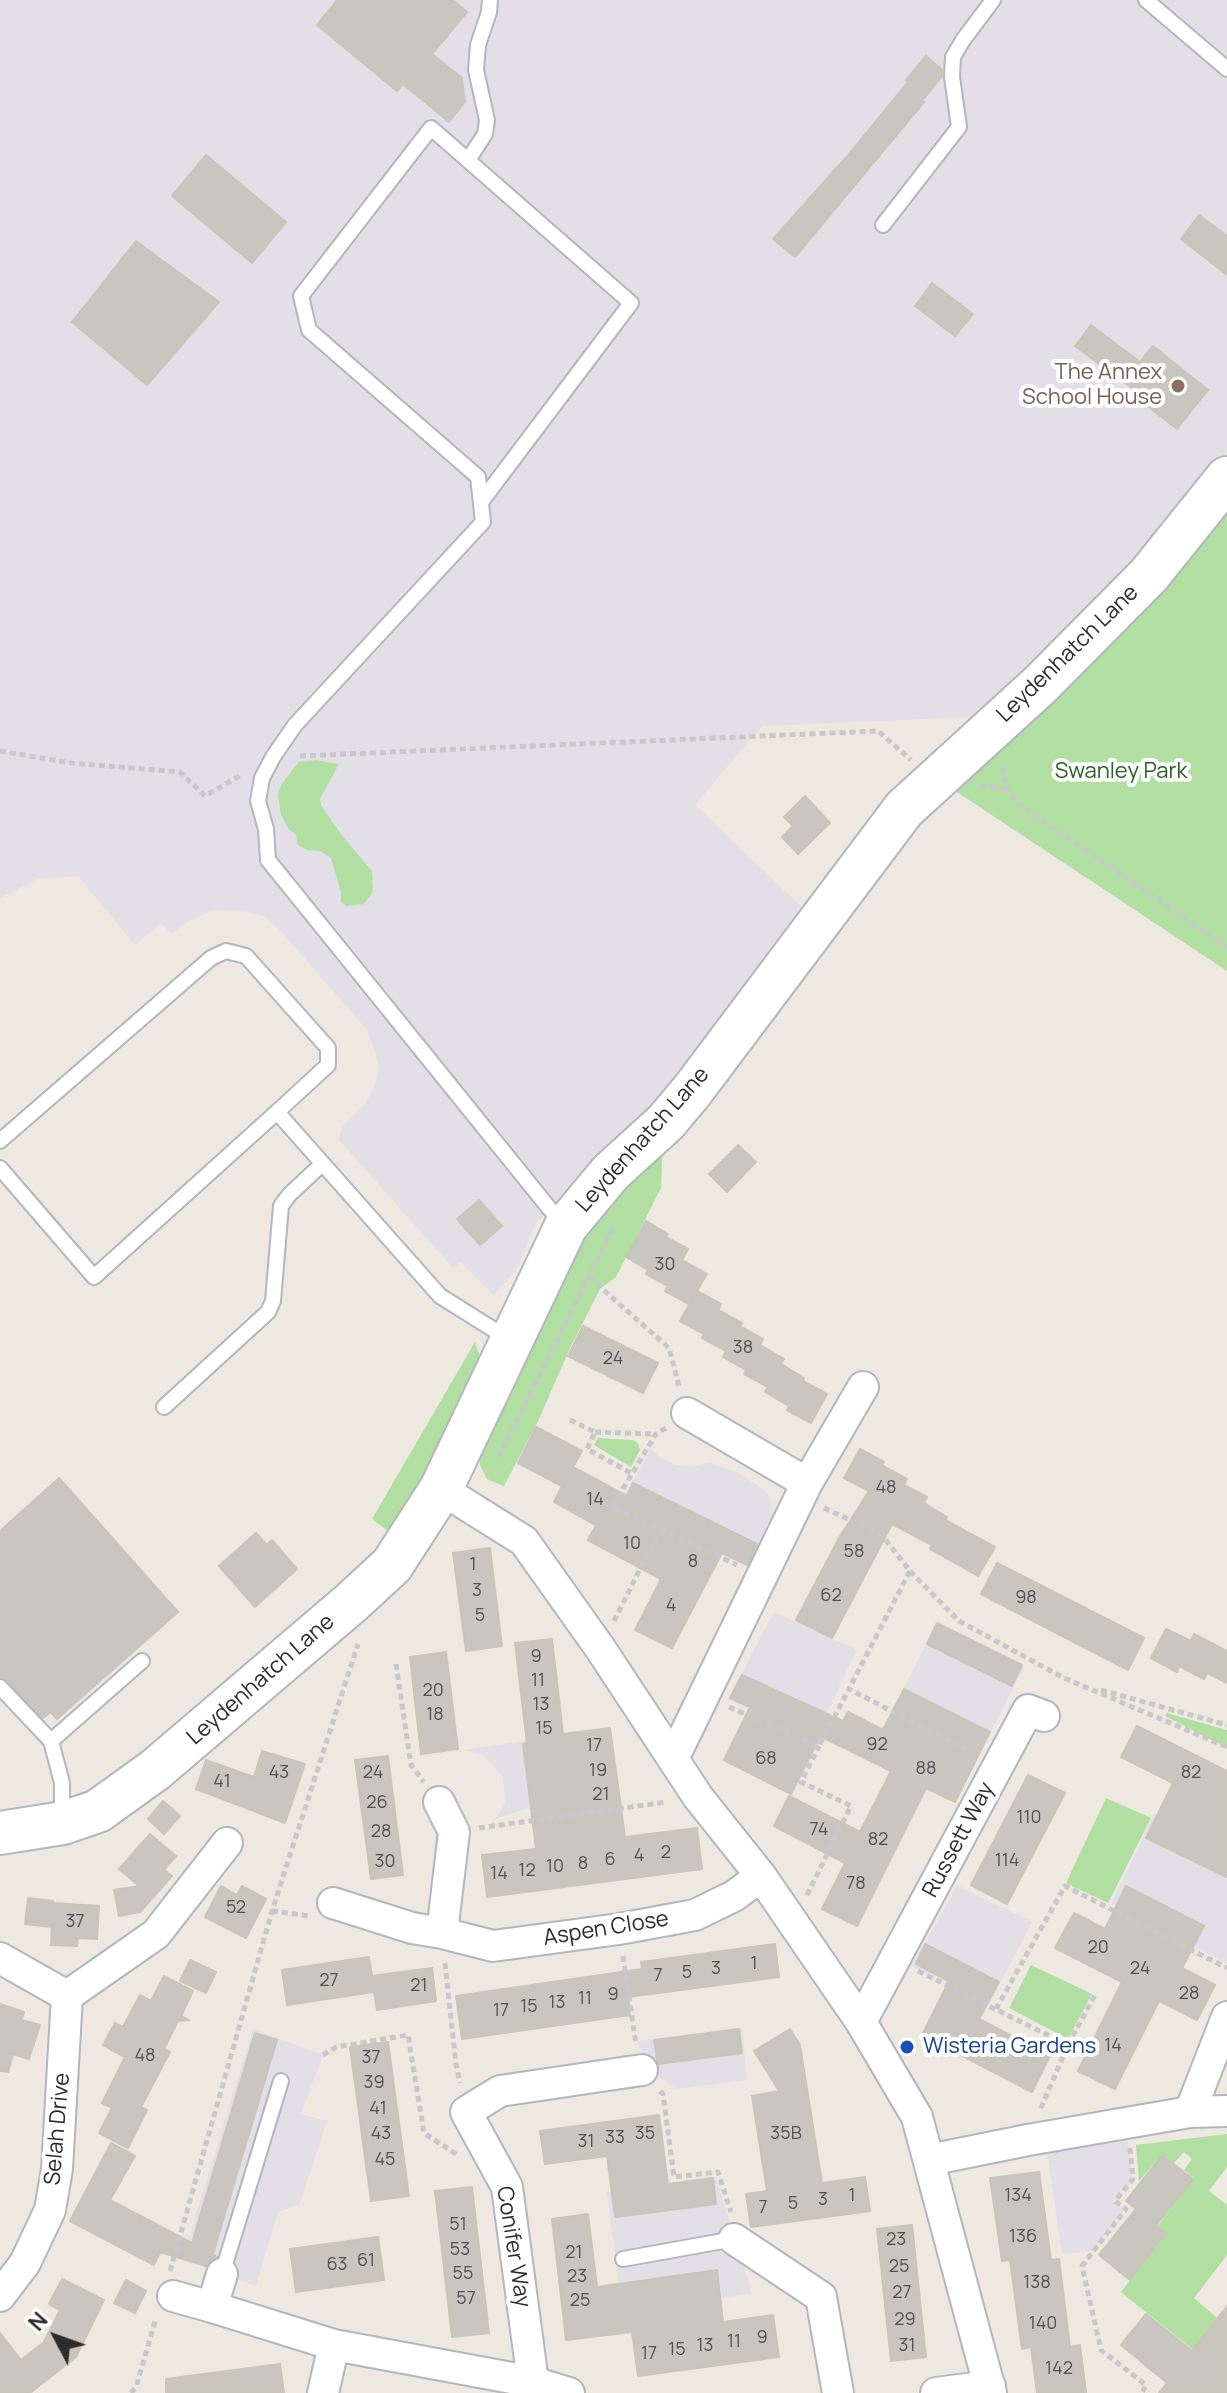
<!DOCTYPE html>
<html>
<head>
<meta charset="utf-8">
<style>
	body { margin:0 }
	#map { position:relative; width:1227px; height:2393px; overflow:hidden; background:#ede9e0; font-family:Manrope,sans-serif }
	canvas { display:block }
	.north { position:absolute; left:16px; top:2297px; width:80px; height:80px; -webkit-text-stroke:6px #fff; paint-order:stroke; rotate:311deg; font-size:22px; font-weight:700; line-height:32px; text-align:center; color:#2c2c2c }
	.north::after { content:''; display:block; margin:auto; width:28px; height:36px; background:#2c2c2c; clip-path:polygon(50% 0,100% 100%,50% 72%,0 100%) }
</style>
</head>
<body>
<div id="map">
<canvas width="1227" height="2393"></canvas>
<div class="north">N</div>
</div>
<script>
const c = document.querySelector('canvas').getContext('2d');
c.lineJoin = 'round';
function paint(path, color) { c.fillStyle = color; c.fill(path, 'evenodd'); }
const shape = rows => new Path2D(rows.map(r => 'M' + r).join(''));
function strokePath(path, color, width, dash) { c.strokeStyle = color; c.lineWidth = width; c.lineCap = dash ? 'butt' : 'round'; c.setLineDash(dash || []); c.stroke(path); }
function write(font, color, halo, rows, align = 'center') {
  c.font = font + ' Manrope,sans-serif'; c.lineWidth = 8; c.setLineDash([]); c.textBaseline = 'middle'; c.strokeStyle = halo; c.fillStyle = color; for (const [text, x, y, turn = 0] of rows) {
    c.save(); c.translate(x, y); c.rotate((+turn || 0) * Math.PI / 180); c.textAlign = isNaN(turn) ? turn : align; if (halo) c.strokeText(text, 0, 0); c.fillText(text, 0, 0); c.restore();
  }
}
paint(shape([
	[0,0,1227,0,1227,450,1205,481,1121,576,976,717,762,726,695,805,809,914,628,1144,537,1221,517,1269,494,1295,461,1262,454,1269,339,1140,342,1127,366,1103,376,1082,379,1068,375,1050,366,1029,280,930,265,917,249,912,214,910,190,920,172,934,161,923,135,945,78,876,37,879,0,898],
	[651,1450,661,1458,676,1465,694,1466,710,1462,717,1465,741,1475,765,1490,771,1500,772,1515,748,1567,620,1502],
	[774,1612,857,1650,814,1740,728,1699],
	[937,1623,1024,1667,980,1753,893,1709],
	[549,1737,559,1805,518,1811,496,1819,505,1803,503,1776,483,1755,464,1750],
	[1154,1814,1227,1850,1227,1964,1111,1904],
	[957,1885,1032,1922,990,2003,912,1966],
	[742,2028,747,2080,676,2089,650,2071,637,2041],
	[253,2029,323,2055,301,2114,327,2121,299,2205,278,2212,256,2286,182,2260],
	[1128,2141,1132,2178,1114,2201,1125,2209,1093,2251,1062,2254,1047,2151],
	[716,2177,752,2293,623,2315,607,2192]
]), '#e2e0e6');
paint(shape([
	[1227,505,1227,971,948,786],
	[316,760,339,764,320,799,321,805,343,837,372,871,373,891,364,904,346,906,341,902,341,892,331,858,320,851,307,850,298,845,296,835,288,828,281,815,278,794,281,785,299,762],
	[663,1132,661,1188,616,1277,600,1289,570,1348,539,1419,504,1486,487,1479,480,1465,479,1434,569,1242],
	[475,1342,480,1357,478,1389,394,1536,372,1519],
	[598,1438,633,1440,638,1443,640,1450,631,1467,594,1445],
	[1167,1713,1227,1730,1227,1748,1165,1716],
	[1106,1798,1151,1818,1108,1903,1066,1883],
	[1031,1965,1092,1994,1068,2039,1009,2008],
	[1227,2134,1227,2167,1209,2191,1227,2205,1227,2255,1194,2298,1217,2318,1206,2332,1227,2349,1193,2350,1121,2292,1167,2233,1158,2225,1194,2178,1184,2170,1192,2159,1184,2152,1174,2163,1162,2154,1139,2181,1136,2145]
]), '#b0dfa1');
const building = shape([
	[337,0,453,0,467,12,432,54,462,78,465,102,449,122,403,84,397,91,317,25,337,0],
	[926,56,942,70,942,76,922,101,924,102,795,257,773,239,850,153,908,82,906,80,926,56],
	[206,155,286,222,252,263,172,196,206,155],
	[1199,215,1227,236,1227,275,1181,239,1199,215],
	[136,241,219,302,147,385,72,322,136,241],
	[932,283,973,314,955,336,915,306,932,283],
	[1091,325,1140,362,1153,346,1208,390,1177,429,1141,401,1144,397,1075,346,1091,325],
	[805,796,830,823,798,854,782,837,793,826,784,817,805,796],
	[738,1145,756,1162,727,1192,709,1174,738,1145],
	[479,1200,502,1226,480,1245,457,1219,479,1200],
	[646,1221,668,1234,666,1237,688,1249,682,1260,707,1274,689,1304,665,1291,668,1286,646,1274,648,1270,626,1257,646,1221],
	[697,1291,721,1304,718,1310,742,1323,740,1326,763,1339,760,1345,784,1359,781,1364,804,1378,803,1381,827,1394,811,1423,787,1410,789,1406,765,1392,768,1387,744,1374,746,1370,723,1357,726,1351,702,1338,704,1334,680,1321,697,1291],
	[583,1326,658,1363,643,1393,568,1356,583,1326],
	[536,1427,582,1451,573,1467,627,1496,633,1483,757,1544,747,1565,722,1553,672,1648,635,1630,661,1579,588,1540,596,1525,554,1502,562,1486,518,1463,536,1427],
	[860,1449,884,1462,882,1465,907,1479,904,1485,927,1497,924,1503,947,1517,945,1520,995,1547,978,1576,930,1549,932,1545,892,1524,832,1638,796,1620,839,1538,869,1491,844,1478,860,1449],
	[59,1478,178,1612,57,1719,51,1712,43,1718,7,1680,0,1677,0,1531,59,1478],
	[256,1533,267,1545,272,1540,297,1569,255,1607,219,1566,256,1533],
	[490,1548,502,1646,466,1651,453,1553,490,1548],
	[997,1563,1144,1638,1128,1670,981,1594,997,1563],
	[937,1623,1022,1665,1012,1686,927,1644,937,1623],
	[1166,1629,1191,1641,1194,1634,1227,1651,1227,1683,1207,1673,1204,1679,1179,1666,1177,1672,1151,1658,1166,1629],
	[552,1639,563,1734,610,1728,625,1837,697,1828,702,1869,487,1897,482,1855,536,1849,523,1744,527,1743,515,1643,552,1639],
	[446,1652,458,1749,421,1754,410,1657,446,1652],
	[742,1675,843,1721,848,1712,883,1730,904,1689,990,1732,955,1802,926,1788,857,1926,822,1909,845,1863,774,1826,789,1796,860,1832,891,1771,820,1736,791,1794,724,1760,750,1707,730,1698,742,1675],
	[1137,1726,1227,1771,1227,1877,1146,1838,1173,1783,1121,1757,1137,1726],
	[262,1751,305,1764,285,1823,196,1789,206,1760,254,1777,262,1751],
	[388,1756,403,1875,371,1879,355,1760,388,1756],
	[1028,1775,1065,1793,1007,1904,971,1885,1028,1775],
	[163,1801,180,1816,164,1834,148,1819,163,1801],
	[150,1834,176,1856,164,1870,172,1876,140,1912,119,1916,114,1890,139,1886,119,1869,150,1834],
	[221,1886,237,1895,242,1886,266,1899,246,1938,205,1917,221,1886],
	[1126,1886,1204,1926,1182,1968,1215,1985,1197,2020,1159,2001,1115,2089,1078,2071,1122,1982,1055,1948,1074,1913,1105,1929,1126,1886],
	[28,1898,53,1901,53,1903,99,1906,97,1939,78,1938,77,1946,51,1945,52,1927,25,1924,28,1898],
	[775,1944,779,1977,628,1997,630,2015,462,2039,456,1996,642,1969,641,1962,775,1944],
	[925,1944,999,1982,979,2019,1050,2056,1032,2092,922,2035,949,1981,916,1964,925,1944],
	[369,1957,372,1976,432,1968,436,2001,377,2010,374,1992,287,2005,282,1970,369,1957],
	[190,1960,216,1972,206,1993,180,1981,190,1960],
	[164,1976,193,1991,181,2016,189,2020,178,2021,164,2049,170,2052,141,2107,147,2110,128,2148,99,2133,112,2108,102,2103,125,2057,103,2045,115,2023,123,2027,140,1995,151,2001,164,1976],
	[0,2004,24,2012,22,2020,40,2025,29,2059,13,2054,8,2072,0,2071,0,2004],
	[739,2029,742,2053,659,2064,657,2060,654,2040,739,2029],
	[790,2029,800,2045,822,2183,865,2177,870,2211,751,2227,746,2194,767,2191,752,2096,779,2091,754,2051,790,2029],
	[255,2033,277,2040,213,2254,217,2257,206,2266,160,2252,154,2265,70,2221,111,2143,135,2156,110,2200,192,2243,255,2033],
	[388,2042,409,2196,371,2201,350,2047,388,2042],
	[659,2115,668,2184,713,2178,716,2204,615,2217,607,2156,545,2164,540,2131,659,2115],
	[1162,2155,1193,2179,1156,2225,1166,2233,1130,2280,1099,2255,1136,2209,1126,2201,1162,2155],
	[1039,2172,1051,2260,1059,2259,1070,2347,1080,2345,1086,2393,1037,2393,1031,2347,1022,2349,1010,2260,1002,2261,990,2178,1039,2172],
	[472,2187,489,2333,452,2337,435,2191,472,2187],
	[588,2214,597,2287,717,2270,723,2322,773,2315,779,2357,638,2376,632,2332,566,2340,552,2219,588,2214],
	[912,2225,926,2357,891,2361,877,2229,912,2225],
	[378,2237,384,2280,296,2292,290,2249,378,2237],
	[62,2279,104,2300,76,2357,30,2393,0,2393,0,2333,21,2360,44,2342,60,2310,49,2304,62,2279],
	[126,2280,146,2291,135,2313,114,2303,126,2280],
	[1227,2306,1227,2393,1159,2393,1167,2383,1121,2345,1146,2314,1192,2351,1227,2306],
	[280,2364,284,2393,166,2393,166,2379,280,2364]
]);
paint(building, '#c9c5bf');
strokePath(building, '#c8c5b9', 2);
const lane = shape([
	[1146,0,1227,69],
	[468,160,485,134,487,120,476,70,478,45,489,12,490,0],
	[883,225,959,127,952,77,953,57,963,40,993,0],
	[481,502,631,303,431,128,301,296,309,330,478,477,483,522,295,725,273,757,262,778,258,801,266,829,268,860,549,1208,563,1223],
	[0,1141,211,958,226,951,246,956,328,1048,328,1065,277,1112,440,1296,507,1338],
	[0,1168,94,1277,277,1112],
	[164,1407,268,1312,273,1301,281,1206,289,1195,322,1164],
	[0,1687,51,1741,62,1783,62,1817],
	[51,1741,142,1661],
	[623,2259,734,2239],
	[222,2274,281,2081]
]);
const street = shape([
	[687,1413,807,1483],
	[441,1489,524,1541,600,1648,698,1797,761,1876,861,2022,917,2117,991,2393],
	[673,1759,807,1483,863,1387],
	[439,1802,454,1832,442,1933],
	[333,1903,412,1928,442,1933,493,1946,619,1929,695,1915,734,1896,761,1876],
	[0,1958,67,1996],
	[861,2022,1028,1710,1044,1716],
	[1190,2112,1227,2017],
	[929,2160,1028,2140,1190,2112,1227,2111],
	[734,2239,821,2297,838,2393],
	[222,2274,212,2307,334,2345,533,2382,569,2393],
	[0,2296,25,2263,50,2210,57,2169,67,1996,156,1934,227,1843],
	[173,2296,212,2307],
	[533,2382,507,2187,466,2112,500,2091,642,2070],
	[323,2393,334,2345],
	[936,2393,990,2386]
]);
const secondary = shape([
	[0,1833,63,1823,98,1811,155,1770,352,1602,392,1565,441,1489,566,1226,611,1172,666,1122,692,1091,904,809,1041,684,1149,575,1227,478]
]);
strokePath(lane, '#b3b5bf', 18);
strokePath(street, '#b3b5bf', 34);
strokePath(secondary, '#b3b5bf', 46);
strokePath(shape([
	[0,751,71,763,180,772,205,796,243,774],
	[300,756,878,731,911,760],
	[1004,767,1003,770,1007,789,1017,803,1227,947],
	[980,786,1007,789],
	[589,1277,669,1348,679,1386],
	[570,1420,595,1432,587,1449,631,1473],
	[666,1428,656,1434,612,1507,737,1565],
	[595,1432,656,1434],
	[498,1458,613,1228],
	[824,1508,881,1534,910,1571,849,1689,973,1753],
	[910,1571,959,1621,1064,1678,1227,1747],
	[614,1621,660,1529],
	[396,1664,411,1765,424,1782],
	[1101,1690,1227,1725],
	[729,1707,819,1746,849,1689],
	[479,1828,667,1802],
	[807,1895,851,1806,801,1782,819,1746],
	[272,1911,310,1916],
	[623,1956,636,2045],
	[445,1963,456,2064,460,2083],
	[918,1971,1068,2045,1040,2110],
	[996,2009,1065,1886,1227,1968],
	[1068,2045,1095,1995],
	[323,2055,336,2047,408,2035,424,2133,456,2154],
	[660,2091,663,2094,674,2177,718,2172,731,2212],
	[1130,2148,1133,2179,1115,2201,1126,2209,1082,2266,1101,2350,1146,2385,1142,2393],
	[170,2271,272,1911,358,1644],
	[131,2393,136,2387,156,2318]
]), '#c8c8c8', 5, [6, 4]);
strokePath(lane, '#fff', 14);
strokePath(street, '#fff', 30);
strokePath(secondary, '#fff', 42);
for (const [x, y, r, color] of [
	[1178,386,8,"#8d6e63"],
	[907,2047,8,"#1a4fb4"]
]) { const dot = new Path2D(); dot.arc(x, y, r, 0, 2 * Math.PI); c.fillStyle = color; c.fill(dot); strokePath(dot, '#fff', 3); }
write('18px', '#535251', null, [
	["30",665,1265],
	["38",743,1348],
	["24",613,1359],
	["48",886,1488],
	["14",595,1500],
	["10",632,1544],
	["58",854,1552],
	["8",693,1562],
	["1",473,1565],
	["3",477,1591],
	["62",831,1596],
	["98",1026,1598],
	["4",671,1606],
	["5",480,1616],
	["9",536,1657],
	["11",538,1681],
	["20",433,1691],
	["13",541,1705],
	["18",435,1715],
	["15",544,1729],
	["92",877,1745],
	["17",594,1746],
	["68",766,1759],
	["88",926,1769],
	["19",598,1771],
	["43",279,1773],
	["24",373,1773],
	["82",1191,1773],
	["41",222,1782],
	["21",601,1795],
	["26",377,1803],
	["110",1029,1818],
	["74",819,1830],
	["28",381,1832],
	["82",878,1840],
	["2",666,1853],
	["4",639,1856],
	["6",610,1860],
	["114",1007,1861],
	["30",385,1862],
	["8",583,1864],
	["10",555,1867],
	["12",527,1871],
	["14",499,1874],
	["78",856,1884],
	["52",236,1908],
	["37",75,1922],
	["20",1098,1948],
	["1",754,1964],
	["3",716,1969],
	["24",1140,1969],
	["5",687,1973],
	["7",658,1976],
	["27",329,1981],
	["21",419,1986],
	["28",1189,1994],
	["9",613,1995],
	["11",585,1999],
	["13",557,2003],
	["15",529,2007],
	["17",501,2011],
	["14",1113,2046],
	["48",145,2056],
	["37",371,2058],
	["39",374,2083],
	["41",378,2109],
	["43",381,2134],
	["35",645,2134],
	["35B",786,2134],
	["33",615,2138],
	["31",586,2142],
	["45",385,2160],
	["1",852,2196],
	["134",1018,2196],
	["3",823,2200],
	["5",793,2204],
	["7",763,2208],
	["51",458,2225],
	["136",1023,2237],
	["23",896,2240],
	["53",460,2250],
	["21",574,2253],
	["61",366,2261],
	["63",337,2265],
	["25",899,2267],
	["55",463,2274],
	["23",577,2277],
	["138",1037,2283],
	["27",902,2293],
	["57",466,2299],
	["25",580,2301],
	["29",905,2320],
	["140",1043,2324],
	["9",762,2338],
	["11",734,2342],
	["13",705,2346],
	["31",907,2346],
	["15",677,2350],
	["17",649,2354],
	["142",1059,2369]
]);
write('22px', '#785e54', '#fff', [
	["The Annex",1162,373],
	["School House",1162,398]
], 'right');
write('22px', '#2c2c2c', '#fff', [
	["Leydenhatch Lane",1068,654,-44],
	["Leydenhatch Lane",643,1140,-48],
	["Leydenhatch Lane",261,1680,-41],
	["Russett Way",959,1840,-62],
	["Aspen Close",606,1929,-9],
	["Selah Drive",58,2129,-85],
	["Conifer Way",513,2247,81]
]);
write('22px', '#286520', '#fff', [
	["Swanley Park",1121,772]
]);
write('22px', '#164399', '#fff', [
	["Wisteria Gardens",923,2047]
], 'left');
</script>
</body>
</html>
